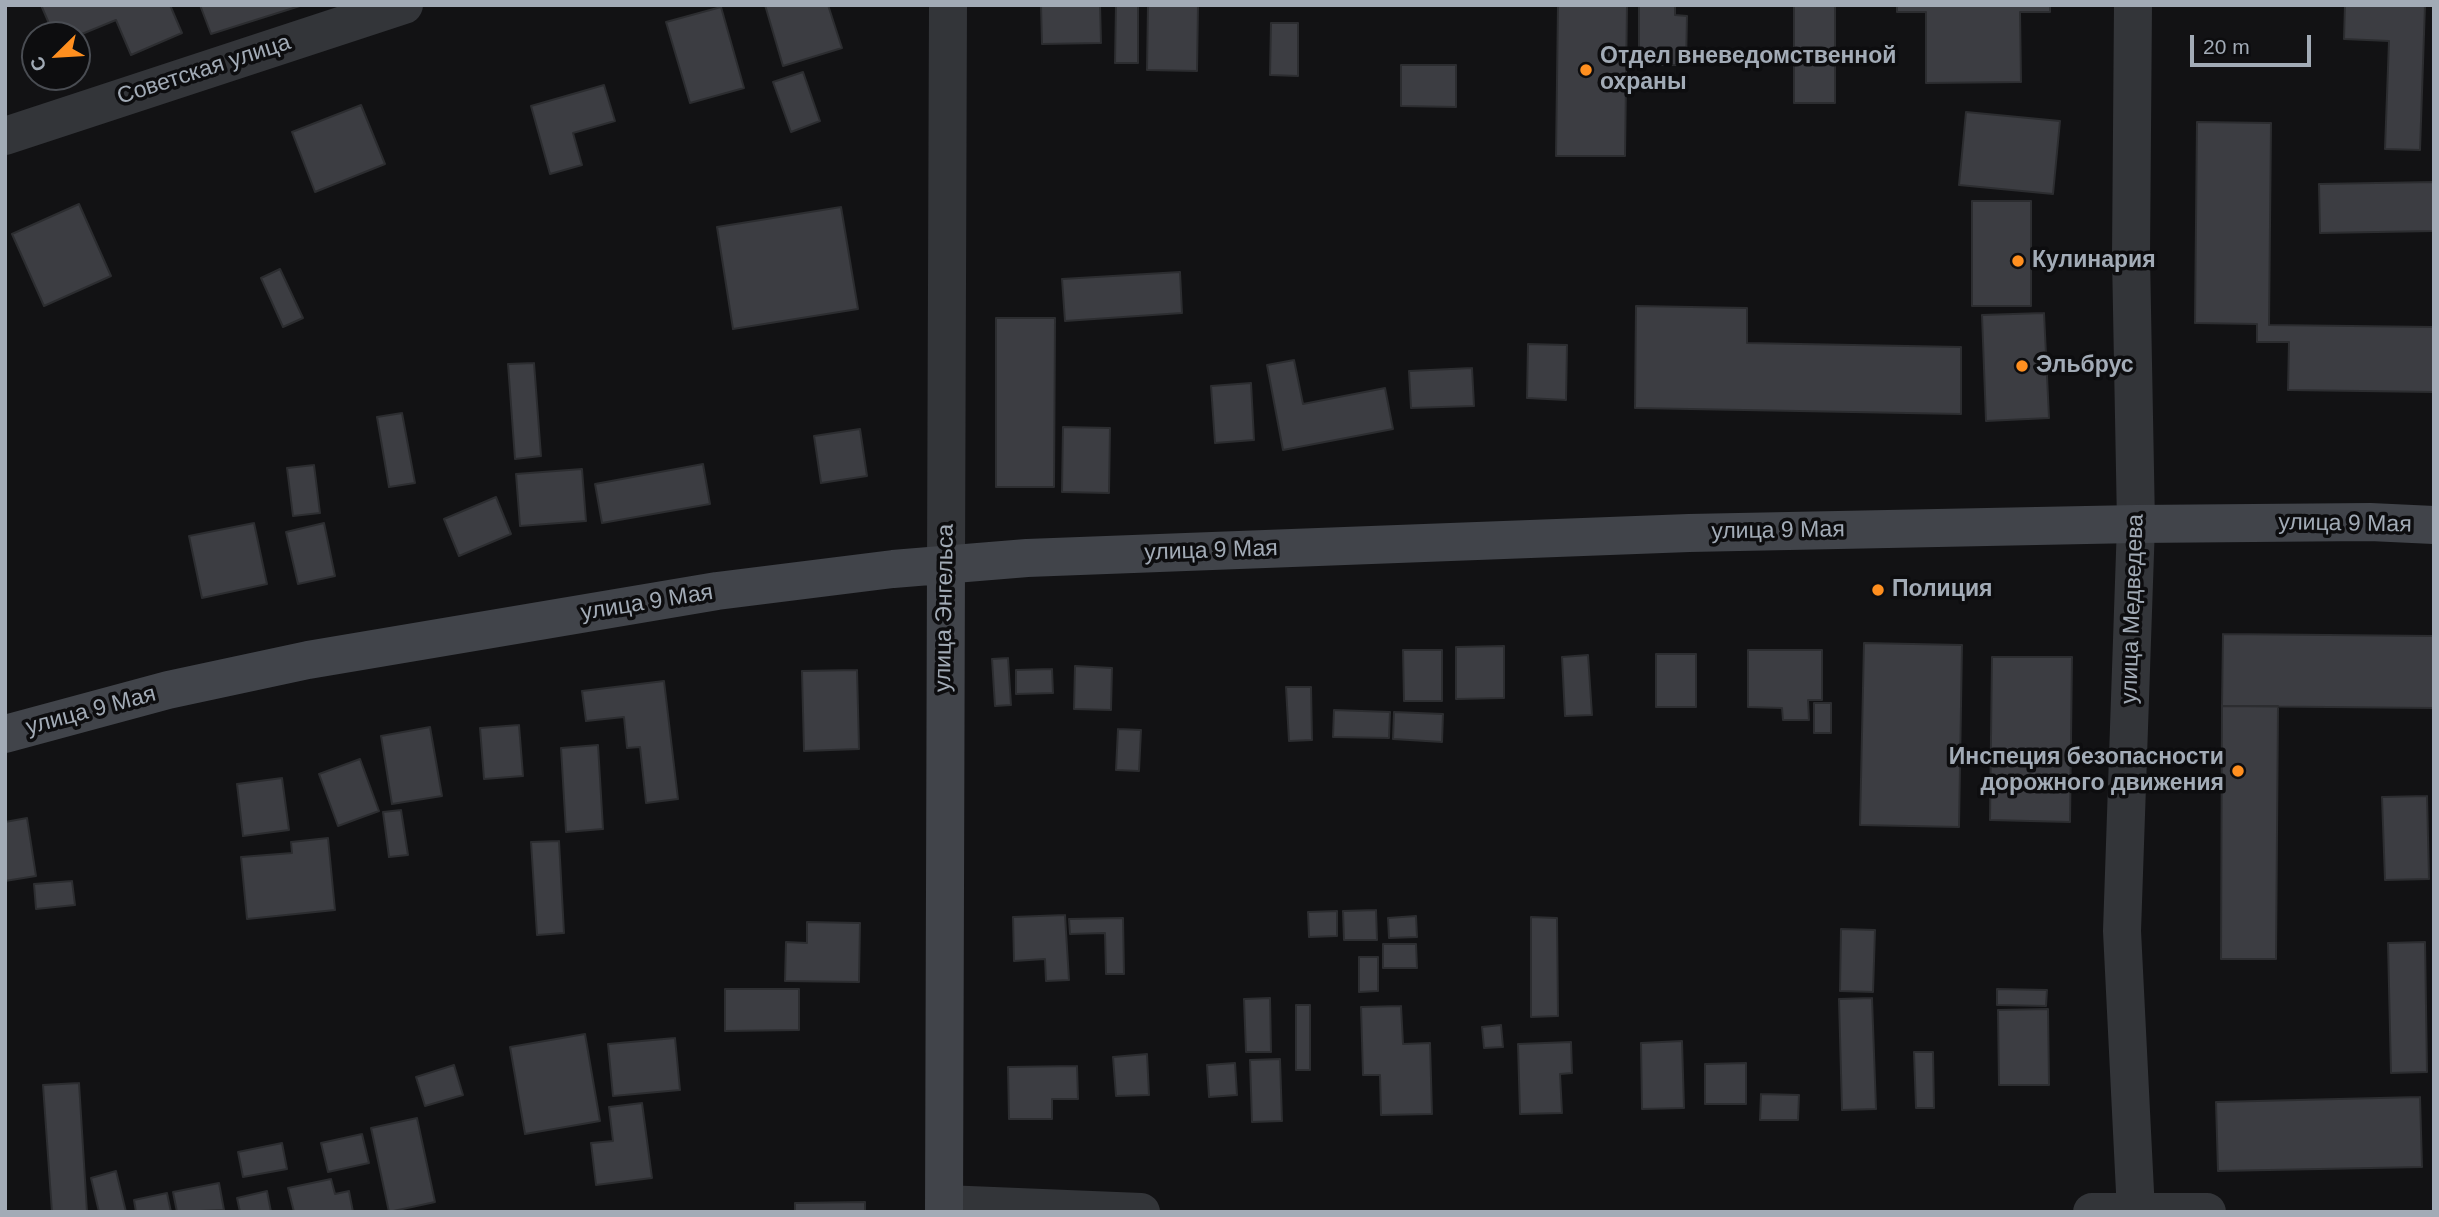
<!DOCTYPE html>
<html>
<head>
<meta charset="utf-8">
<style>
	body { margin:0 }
	#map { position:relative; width:2439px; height:1217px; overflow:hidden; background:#121214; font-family:Arial,sans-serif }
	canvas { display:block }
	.frame { position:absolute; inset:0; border:7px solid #a2abb6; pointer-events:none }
	.north { position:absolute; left:21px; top:21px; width:70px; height:70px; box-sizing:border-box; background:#0d0d0f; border:2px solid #494c52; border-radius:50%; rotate:246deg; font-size:19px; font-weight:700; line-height:28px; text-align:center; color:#a2abb6 }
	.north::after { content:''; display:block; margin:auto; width:24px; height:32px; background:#ff8f1f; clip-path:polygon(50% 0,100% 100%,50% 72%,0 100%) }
	.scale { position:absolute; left:2190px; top:35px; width:121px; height:32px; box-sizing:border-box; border:4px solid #a2abb6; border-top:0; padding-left:9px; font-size:21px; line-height:24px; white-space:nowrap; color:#a2abb6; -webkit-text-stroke:5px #0d0d0f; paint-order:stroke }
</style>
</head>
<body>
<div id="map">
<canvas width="2439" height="1217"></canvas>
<div class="frame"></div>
<div class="north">С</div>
<div class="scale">20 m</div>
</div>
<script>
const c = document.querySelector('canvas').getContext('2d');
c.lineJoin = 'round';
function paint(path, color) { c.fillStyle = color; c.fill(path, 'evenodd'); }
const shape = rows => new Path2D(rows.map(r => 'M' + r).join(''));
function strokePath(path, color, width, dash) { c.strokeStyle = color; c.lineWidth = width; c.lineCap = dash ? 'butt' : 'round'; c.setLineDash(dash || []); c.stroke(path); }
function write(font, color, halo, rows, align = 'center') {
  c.font = font + ' Arial,sans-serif'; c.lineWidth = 7; c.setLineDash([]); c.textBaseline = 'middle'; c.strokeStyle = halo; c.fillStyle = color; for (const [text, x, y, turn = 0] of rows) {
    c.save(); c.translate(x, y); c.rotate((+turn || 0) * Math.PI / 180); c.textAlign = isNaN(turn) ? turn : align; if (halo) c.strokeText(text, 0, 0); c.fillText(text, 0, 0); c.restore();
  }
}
const building = shape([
	[41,5,170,5,182,33,131,55,116,20,77,36,54,35,41,5],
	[200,5,303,5,211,34,200,5],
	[765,5,828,5,842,48,783,66,765,5],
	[1041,5,1100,5,1101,43,1042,44,1041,5],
	[1116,5,1138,5,1138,63,1115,63,1116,5],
	[1148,5,1198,5,1197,71,1147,70,1148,5],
	[1558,5,1627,5,1625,156,1556,156,1558,5],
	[1639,5,1675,5,1675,15,1687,16,1686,65,1639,65,1639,5],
	[1794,5,1835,5,1835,103,1794,103,1794,5],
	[1897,5,2050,5,2050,12,2020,12,2021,82,1926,83,1926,12,1897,12,1897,5],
	[2345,5,2425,5,2420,150,2385,149,2389,41,2344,39,2345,5],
	[721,7,744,88,690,103,666,22,721,7],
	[1271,23,1298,23,1298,76,1270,75,1271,23],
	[1401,65,1456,65,1456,107,1401,106,1401,65],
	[803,72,820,121,791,132,773,82,803,72],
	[604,85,615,121,573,133,582,165,550,174,531,106,604,85],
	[361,105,385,164,315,192,292,132,361,105],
	[1966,112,2060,121,2053,194,1959,185,1966,112],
	[2197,122,2271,123,2269,325,2434,327,2434,392,2288,390,2289,342,2257,342,2257,324,2195,323,2197,122],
	[2434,182,2434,231,2320,233,2319,184,2434,182],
	[1972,201,2031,201,2031,306,1972,306,1972,201],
	[79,204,111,276,44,306,12,234,79,204],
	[841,207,858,309,733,329,717,227,841,207],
	[280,269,303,318,283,327,261,278,280,269],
	[1180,272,1182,313,1065,321,1062,279,1180,272],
	[1636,306,1747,308,1747,343,1961,347,1961,414,1635,408,1636,306],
	[2044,313,2049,418,1986,421,1982,315,2044,313],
	[996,318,1055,318,1054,487,996,487,996,318],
	[1528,344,1567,345,1566,400,1527,398,1528,344],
	[1294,360,1303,404,1385,388,1393,429,1283,450,1267,365,1294,360],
	[534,363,541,456,515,459,508,364,534,363],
	[1472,368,1474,406,1411,408,1409,371,1472,368],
	[1251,383,1254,440,1215,443,1211,386,1251,383],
	[402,413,415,483,389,487,377,417,402,413],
	[1063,427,1110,428,1109,493,1062,492,1063,427],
	[860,429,867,476,821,483,814,436,860,429],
	[703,464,710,504,602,523,595,484,703,464],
	[314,465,320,513,293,516,287,468,314,465],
	[582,469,586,521,520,526,516,474,582,469],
	[496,497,511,534,459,556,444,519,496,497],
	[254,523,267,584,202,598,189,536,254,523],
	[324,523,335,576,298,584,286,532,324,523],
	[2223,634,2434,636,2434,708,2222,706,2223,634],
	[1864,643,1962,645,1959,827,1860,825,1864,643],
	[1504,646,1504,698,1456,699,1456,647,1504,646],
	[1403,650,1442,650,1442,701,1404,701,1403,650],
	[1748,650,1822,650,1822,700,1808,700,1809,720,1783,720,1782,708,1748,707,1748,650],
	[1656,654,1696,654,1696,707,1656,707,1656,654],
	[1588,655,1592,715,1565,716,1562,657,1588,655],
	[1992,657,2072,657,2070,822,1990,820,1992,657],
	[1008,658,1011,705,995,706,992,659,1008,658],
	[1075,666,1112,668,1111,710,1074,709,1075,666],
	[1052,669,1053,693,1016,694,1016,670,1052,669],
	[857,670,859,749,804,751,802,671,857,670],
	[664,681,678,799,646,803,640,747,627,748,624,717,586,721,582,691,664,681],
	[1286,687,1311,687,1312,740,1289,741,1286,687],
	[1814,703,1831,703,1831,733,1814,733,1814,703],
	[2222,706,2278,706,2276,959,2221,959,2222,706],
	[1334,710,1390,712,1389,738,1333,737,1334,710],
	[1394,712,1443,714,1442,742,1393,739,1394,712],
	[519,725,523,776,484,779,480,728,519,725],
	[430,727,442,796,392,804,381,736,430,727],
	[1118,729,1141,730,1139,771,1116,770,1118,729],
	[598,745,603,829,566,832,561,748,598,745],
	[360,759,379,811,338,826,319,774,360,759],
	[282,778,289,830,243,836,237,784,282,778],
	[2427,796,2429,879,2385,880,2382,797,2427,796],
	[401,810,408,855,389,857,383,812,401,810],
	[27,818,36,876,5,881,5,822,27,818],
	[328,838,335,910,247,919,241,857,292,853,291,842,328,838],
	[559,841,564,933,537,935,531,842,559,841],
	[72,881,75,905,36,909,34,884,72,881],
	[1376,910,1377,940,1344,940,1343,911,1376,910],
	[1337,911,1337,936,1309,937,1308,912,1337,911],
	[1065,915,1069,980,1046,981,1045,959,1014,961,1013,917,1065,915],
	[1416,916,1417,937,1389,938,1388,918,1416,916],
	[1531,917,1557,918,1558,1016,1531,1017,1531,917],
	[1123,918,1124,974,1106,974,1105,933,1070,934,1069,919,1123,918],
	[807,922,860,923,859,982,785,981,786,942,807,943,807,922],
	[1841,929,1875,930,1873,992,1840,991,1841,929],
	[2425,942,2427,1072,2391,1073,2388,943,2425,942],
	[1383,944,1416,944,1417,968,1383,968,1383,944],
	[1359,957,1378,957,1378,991,1359,992,1359,957],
	[725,989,799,989,799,1030,725,1031,725,989],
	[1997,989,2047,990,2046,1006,1997,1005,1997,989],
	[1270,998,1271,1052,1246,1052,1244,999,1270,998],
	[1872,998,1876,1109,1842,1110,1839,999,1872,998],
	[1296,1005,1310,1005,1310,1070,1296,1070,1296,1005],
	[1401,1006,1403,1044,1430,1043,1432,1114,1381,1115,1380,1075,1363,1075,1361,1007,1401,1006],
	[2048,1009,2049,1085,1999,1085,1998,1010,2048,1009],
	[1501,1025,1503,1047,1484,1048,1482,1027,1501,1025],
	[585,1034,600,1121,525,1134,510,1047,585,1034],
	[675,1038,680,1090,613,1096,608,1044,675,1038],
	[1682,1041,1684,1108,1642,1109,1641,1043,1682,1041],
	[1571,1042,1572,1073,1560,1074,1562,1113,1520,1114,1518,1044,1571,1042],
	[1914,1052,1933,1052,1934,1108,1916,1108,1914,1052],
	[1147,1054,1149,1095,1116,1096,1113,1057,1147,1054],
	[1280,1059,1282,1121,1252,1122,1250,1060,1280,1059],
	[1235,1063,1237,1095,1209,1097,1207,1065,1235,1063],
	[1746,1063,1746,1104,1705,1104,1705,1064,1746,1063],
	[454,1065,463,1095,425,1106,416,1077,454,1065],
	[1077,1066,1078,1099,1052,1099,1052,1119,1009,1119,1008,1067,1077,1066],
	[79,1083,87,1212,52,1212,43,1085,79,1083],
	[1761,1094,1799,1095,1798,1120,1760,1120,1761,1094],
	[2420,1097,2422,1167,2218,1171,2216,1102,2420,1097],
	[642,1103,652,1178,596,1185,591,1143,613,1141,609,1107,642,1103],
	[417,1118,435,1202,389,1212,371,1128,417,1118],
	[362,1134,369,1163,328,1172,321,1143,362,1134],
	[282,1143,287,1169,243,1177,238,1152,282,1143],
	[116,1171,126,1212,99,1212,91,1178,116,1171],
	[331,1179,335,1194,349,1191,353,1212,294,1212,288,1188,331,1179],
	[219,1183,224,1210,177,1212,173,1192,219,1183],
	[267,1191,271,1212,240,1212,237,1198,267,1191],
	[167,1193,171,1212,136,1212,134,1200,167,1193],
	[865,1202,865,1212,795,1212,795,1203,865,1202]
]);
paint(building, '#3c3d42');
strokePath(building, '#2c2d30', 2);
strokePath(shape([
	[2133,5,2131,256,2136,524,2122,931,2136,1212],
	[5,136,404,5],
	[946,565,948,5],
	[944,1204,1141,1212],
	[2092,1212,2207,1212]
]), '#333539', 38);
strokePath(shape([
	[5,734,168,690,308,660,717,591,893,569,1027,558,1689,533,2136,524,2370,522,2434,525],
	[944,1212,946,565]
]), '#41444a', 38);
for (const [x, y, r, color] of [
	[1586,70,7,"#ff8f1f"],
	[2018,261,7,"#ff8f1f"],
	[2022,366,7,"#ff8f1f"],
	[1878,590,7,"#ff8f1f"],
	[2238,771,7,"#ff8f1f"]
]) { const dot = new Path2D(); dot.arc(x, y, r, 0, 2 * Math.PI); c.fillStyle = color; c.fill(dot); strokePath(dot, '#0d0d0f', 2.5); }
write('bold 23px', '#a2abb6', '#0d0d0f', [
	["Отдел вневедомственной",1600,57],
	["охраны",1600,83],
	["Кулинария",2032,261],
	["Эльбрус",2036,366],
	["Полиция",1892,590],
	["Инспеция безопасности",2224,758,"right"],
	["дорожного движения",2224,784,"right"]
], 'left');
write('23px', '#a2abb6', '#0d0d0f', [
	["Советская улица",204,70,-18],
	["улица 9 Мая",2345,524,1],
	["улица 9 Мая",1778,531,-1],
	["улица 9 Мая",1211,551,-2],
	["улица 9 Мая",647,603,-9],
	["улица Энгельса",945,608,-89],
	["улица Медведева",2133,609,-88],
	["улица 9 Мая",91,711,-15]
]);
</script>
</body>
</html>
